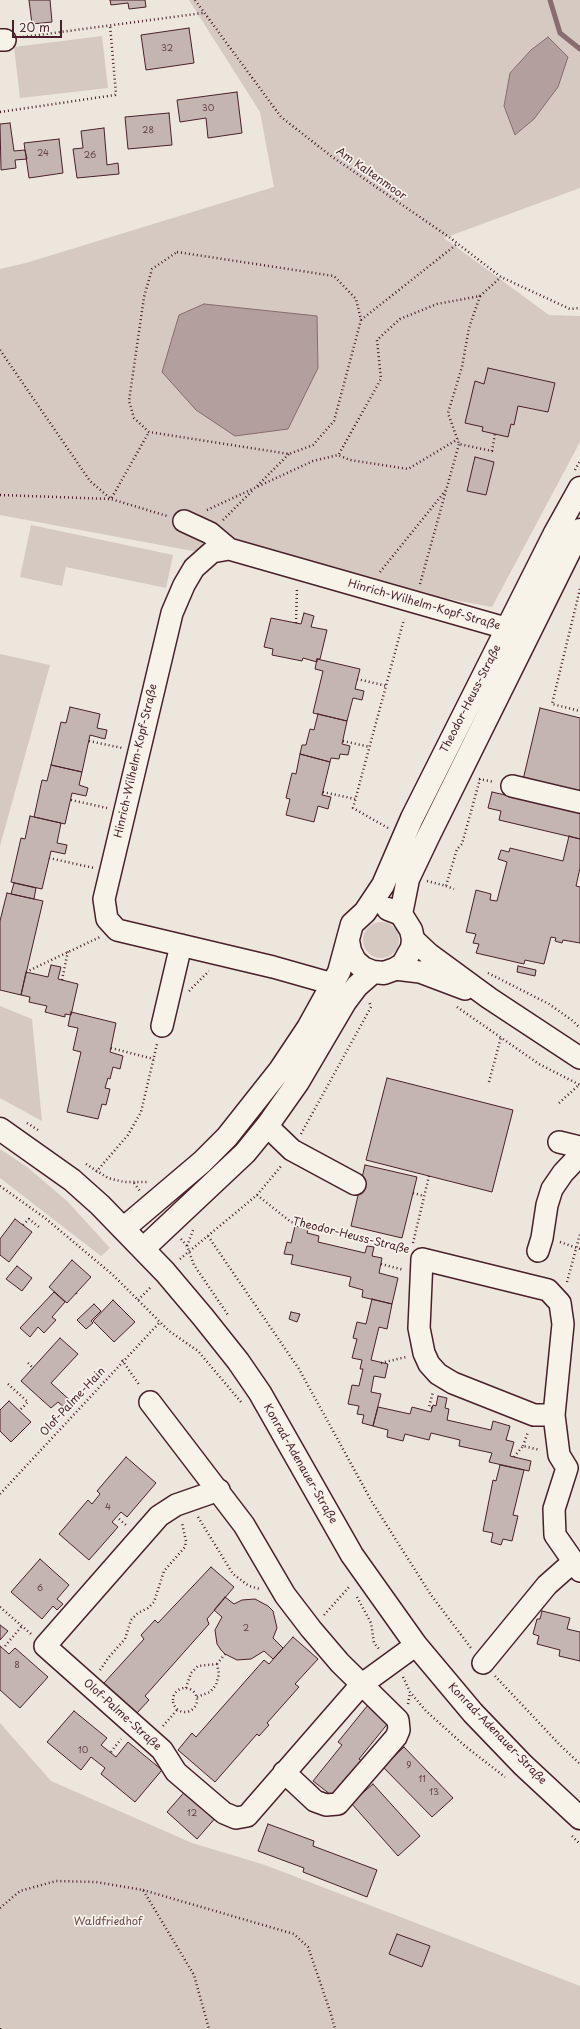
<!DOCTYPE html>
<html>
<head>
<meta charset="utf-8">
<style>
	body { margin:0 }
	#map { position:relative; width:580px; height:2029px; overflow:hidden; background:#ece6dd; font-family:"Playpen Sans",sans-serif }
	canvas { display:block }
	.scale { position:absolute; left:12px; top:20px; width:50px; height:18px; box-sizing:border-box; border:2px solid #4a1f2b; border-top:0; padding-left:5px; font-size:12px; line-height:14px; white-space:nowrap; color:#4a1f2b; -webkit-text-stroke:3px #f7f3e8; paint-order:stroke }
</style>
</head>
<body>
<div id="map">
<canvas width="580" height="2029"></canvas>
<div class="scale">20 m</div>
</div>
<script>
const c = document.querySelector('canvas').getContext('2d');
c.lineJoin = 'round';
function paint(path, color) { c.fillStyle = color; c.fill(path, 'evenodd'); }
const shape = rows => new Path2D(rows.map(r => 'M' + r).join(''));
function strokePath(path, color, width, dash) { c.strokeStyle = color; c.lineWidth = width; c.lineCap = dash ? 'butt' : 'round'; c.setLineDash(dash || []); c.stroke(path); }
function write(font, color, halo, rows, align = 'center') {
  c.font = font + ' "Playpen Sans",sans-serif'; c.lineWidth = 3.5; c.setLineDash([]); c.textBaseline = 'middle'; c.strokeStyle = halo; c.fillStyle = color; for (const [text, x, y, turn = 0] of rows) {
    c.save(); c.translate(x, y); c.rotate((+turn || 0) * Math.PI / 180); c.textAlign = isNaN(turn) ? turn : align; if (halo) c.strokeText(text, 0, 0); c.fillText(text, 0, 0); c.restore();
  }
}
paint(shape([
	[189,0,580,0,580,188,444,238,549,315,580,316,580,442,492,607,0,515,0,269,26,263,274,187,260,112],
	[510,73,515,135,505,106],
	[102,36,108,88,20,98,14,47],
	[31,525,173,555,166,588,66,567,62,586,20,577],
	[0,654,50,665,0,846],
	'363 940a18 18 0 1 1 36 0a18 18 0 1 1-36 0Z',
	[0,1006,32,1019,42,1121,0,1098],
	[0,1149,27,1167,67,1201,110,1248,101,1256,0,1178],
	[0,1723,51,1781,192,1843,265,1865,580,1986,580,2029,0,2029]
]), '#d5c9c2');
const water = shape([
	[548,37,568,57,558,87,534,119,515,135,504,106,510,73,531,50,548,37],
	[204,304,317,316,318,368,288,429,235,436,196,410,162,372,179,315,204,304]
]);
paint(water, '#b39f9d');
strokePath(water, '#896c6f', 1);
strokePath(shape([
	[550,0,560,33,580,49]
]), '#896c6f', 5);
const building = shape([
	[29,0,50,0,52,22,32,24,29,0],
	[110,0,145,0,146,7,129,9,128,3,111,5,110,0],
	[189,28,194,63,146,70,141,35,189,28],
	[237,92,242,133,208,138,206,118,180,122,177,100,237,92],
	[169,113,172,145,128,149,125,117,169,113],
	[10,123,14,151,25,150,27,159,15,160,16,168,1,170,0,124,10,123],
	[104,128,107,165,118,163,119,174,77,178,73,149,83,148,81,131,104,128],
	[59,139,63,173,29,178,24,143,59,139],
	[488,368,555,383,548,412,518,406,514,425,511,424,508,437,482,431,483,427,465,423,475,381,484,384,488,368],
	[475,457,494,462,486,495,467,491,475,457],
	[304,613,314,616,311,627,327,630,320,659,317,659,317,662,303,658,302,661,272,655,273,649,264,647,271,618,301,624,304,613],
	[317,659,360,669,355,689,364,691,362,700,353,698,347,721,313,713,323,671,315,669,317,659],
	[70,707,100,714,97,728,107,730,105,739,90,735,82,772,51,765,61,722,66,723,70,707],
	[540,708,580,718,580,797,522,784,540,708],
	[318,714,347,721,342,744,350,746,348,755,340,754,339,759,331,758,330,762,300,754,302,745,306,745,310,729,314,730,318,714],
	[300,754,330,762,322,795,331,797,328,809,318,806,314,822,286,815,290,799,286,798,292,773,296,774,300,754],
	[51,765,82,772,79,785,88,788,86,796,72,793,65,824,34,817,42,780,47,781,51,765],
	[492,792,580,812,580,839,499,820,501,811,488,808,492,792],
	[30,816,61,823,57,843,67,845,65,854,51,851,42,889,11,882,21,838,25,839,30,816],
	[569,836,580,839,580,868,576,886,580,887,580,943,563,940,562,943,555,941,556,938,551,937,544,964,525,960,524,964,476,953,479,944,473,943,476,934,466,932,476,890,491,894,490,900,497,901,507,862,498,859,501,850,509,852,510,848,563,861,569,836],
	[14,883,36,888,34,899,11,894,14,883],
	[7,893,43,901,21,995,0,990,0,921,7,893],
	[51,965,61,967,58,979,78,984,71,1015,65,1014,65,1017,45,1012,47,1006,29,1002,30,997,21,995,26,972,48,977,51,965],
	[518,966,536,970,535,976,517,972,518,966],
	[71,1012,116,1023,110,1052,123,1056,120,1069,113,1067,110,1079,108,1078,105,1088,110,1089,106,1105,102,1104,98,1119,67,1112,81,1052,73,1050,78,1028,68,1026,71,1012],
	[387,1078,513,1110,492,1192,366,1160,387,1078],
	[365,1165,417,1177,402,1238,351,1226,365,1165],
	[15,1219,32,1232,9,1262,0,1255,0,1239,15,1219],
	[295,1226,308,1229,307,1233,319,1236,318,1242,365,1253,367,1246,374,1247,372,1256,382,1258,379,1273,398,1278,392,1304,362,1297,363,1290,349,1286,351,1277,291,1264,293,1255,284,1254,287,1242,291,1243,295,1226],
	[72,1260,91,1277,67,1303,49,1287,72,1260],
	[17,1266,32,1278,22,1291,6,1279,17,1266],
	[54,1292,65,1302,52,1317,56,1320,44,1333,38,1327,30,1337,20,1328,54,1292],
	[372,1299,392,1304,387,1329,379,1327,371,1360,388,1364,385,1378,374,1376,371,1392,381,1394,373,1426,362,1423,364,1415,357,1414,359,1406,348,1404,352,1385,359,1386,363,1369,360,1369,362,1360,352,1358,357,1339,353,1338,357,1322,366,1324,372,1299],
	[113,1300,135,1322,114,1342,93,1321,113,1300],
	[94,1304,101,1311,91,1321,93,1323,86,1329,77,1320,94,1304],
	[291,1312,300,1314,297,1322,289,1319,291,1312],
	[60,1338,78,1354,51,1383,73,1403,67,1410,58,1402,51,1408,21,1381,60,1338],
	[438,1396,447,1398,445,1408,449,1409,447,1420,491,1430,493,1421,510,1426,506,1440,514,1442,510,1456,531,1461,529,1471,489,1462,492,1453,459,1446,460,1440,431,1433,429,1440,405,1434,403,1441,387,1437,388,1430,373,1426,378,1407,410,1414,412,1407,431,1412,433,1405,436,1406,438,1396],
	[9,1401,31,1422,11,1442,0,1431,0,1410,9,1401],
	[126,1457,156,1483,127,1517,121,1512,112,1522,118,1527,89,1560,59,1534,88,1500,92,1504,100,1494,97,1491,126,1457],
	[500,1465,524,1470,513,1515,518,1516,512,1541,503,1539,501,1545,491,1542,493,1533,483,1531,493,1480,496,1481,500,1465],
	[40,1559,69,1585,57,1599,63,1604,57,1610,53,1606,42,1619,11,1592,40,1559],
	[211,1567,234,1587,207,1619,209,1624,145,1696,149,1700,137,1713,104,1683,144,1639,141,1635,155,1620,158,1623,211,1567],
	[225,1597,234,1604,242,1600,255,1599,268,1606,273,1611,277,1628,273,1638,283,1648,273,1659,264,1651,251,1659,237,1660,225,1654,221,1650,217,1644,215,1630,222,1617,214,1610,225,1597],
	[542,1611,570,1618,567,1629,580,1632,580,1661,559,1656,560,1650,537,1644,539,1636,533,1634,537,1619,540,1619,542,1611],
	[0,1625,8,1631,0,1640,0,1625],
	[293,1637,318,1659,295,1684,299,1687,267,1723,269,1725,259,1736,257,1734,215,1782,178,1750,192,1733,196,1737,264,1660,269,1664,293,1637],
	[0,1646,9,1654,15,1648,48,1677,20,1708,0,1690,0,1646],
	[368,1705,389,1722,359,1759,363,1762,335,1798,313,1781,342,1745,338,1742,368,1705],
	[74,1711,107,1738,101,1745,116,1757,128,1742,162,1770,135,1802,101,1774,105,1768,91,1757,81,1770,47,1742,74,1711],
	[404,1747,453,1798,432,1817,383,1767,404,1747],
	[373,1784,420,1836,398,1856,351,1803,373,1784],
	[188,1788,218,1815,197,1839,167,1812,188,1788],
	[268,1824,314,1841,313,1846,377,1870,367,1897,303,1872,304,1868,258,1851,268,1824],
	[397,1934,430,1946,422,1967,389,1954,397,1934]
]);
paint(building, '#c4b5b0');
strokePath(building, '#4a1f2b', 1);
const minor = shape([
	[0,40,5,40],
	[184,521,210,533,229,549,523,633],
	[229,549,212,552,194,568,184,585,172,613,104,899,107,919,117,930,273,967,333,984],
	[512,786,580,802],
	[413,939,429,954,489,998,580,1058],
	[395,969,420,972,465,989],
	[162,1026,181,945],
	[267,1126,292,1150,355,1184],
	[559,1142,580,1147],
	[538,1251,542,1238,547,1205,552,1189,563,1173,580,1155],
	[150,1402,244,1525,285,1595,311,1629,340,1663,398,1720,399,1730,396,1737,338,1804,326,1805,315,1801,284,1772],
	[554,1415,534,1415,453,1383,438,1374,429,1364,424,1353,419,1328,422,1259,548,1290,560,1303,563,1324,554,1415,559,1455,567,1468],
	[567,1468,554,1509,555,1535,580,1571],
	[219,1490,176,1505,159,1516,45,1646,162,1750,176,1772,224,1813,236,1818,247,1816,361,1685,416,1645],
	[483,1663,547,1585,573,1562]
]);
const major = shape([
	[401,914,408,879,428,837,580,530],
	[348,941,350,951,355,961,363,968,373,972,384,973,395,969,403,964,412,948,413,939,411,930,401,914,388,909],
	[0,1129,72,1180,100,1205,165,1272,203,1317,238,1361,260,1393,352,1555,416,1645,473,1713,523,1765,580,1818],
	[123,1229,202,1162,227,1137,280,1070,308,1028,339,972,352,924,365,912,383,885,412,818,555,533,580,488],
	[143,1249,245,1153,267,1126,298,1082,345,1002,357,986,373,972]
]);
strokePath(minor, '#4a1f2b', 24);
strokePath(major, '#4a1f2b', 25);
strokePath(shape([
	[195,0,281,117,331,156,449,237,501,277,570,309,580,308],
	[23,37,203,13],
	[0,112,115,95,116,94,110,25],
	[177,252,334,276,356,299,361,320,334,421,313,445,289,454,149,432,134,418,129,401,144,297,152,269,177,252],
	[480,296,501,277],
	[361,320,457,244],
	[0,350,90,481,111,499,149,432],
	[339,454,381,379,377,340,400,319,437,304,480,296,469,328,462,367,448,413,459,444,492,451,495,434],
	[575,470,580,461],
	[257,486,289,454],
	[0,495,111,499,167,516],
	[207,510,313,461,338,455,350,460,408,469,458,439],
	[223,520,253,490],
	[380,572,446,490],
	[420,584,459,444],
	[580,589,552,704,580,711],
	[296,623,297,588],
	[357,679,387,686],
	[89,741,122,748],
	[343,741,370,747],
	[479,779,494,782],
	[323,792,355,799],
	[71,800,107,808],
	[388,828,353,808,404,619],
	[49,858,94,868],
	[427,881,446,886,457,849,462,844,480,779],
	[446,886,454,889],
	[26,972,100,937],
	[488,973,549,1004,573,1021,580,1028],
	[62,980,68,951],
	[189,991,209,971],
	[457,1007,539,1064,580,1085],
	[111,1048,154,1059],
	[489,1082,501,1037],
	[559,1103,580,1084],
	[27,1123,38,1130],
	[301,1134,371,1007,369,1001],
	[86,1164,108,1178,124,1182,148,1182],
	[96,1172,128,1135,141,1112,157,1044],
	[134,1183,140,1191],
	[0,1186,45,1218,113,1275,169,1331,198,1351,241,1402],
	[413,1193,424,1196],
	[257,1195,291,1222,407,1249],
	[23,1225,29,1219,39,1227],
	[208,1236,299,1369,372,1502,431,1595,471,1648],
	[181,1239,187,1246,194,1265,228,1315],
	[560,1242,580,1249],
	[413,1243,429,1176],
	[187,1246,193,1230],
	[180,1259,257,1195,282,1165],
	[381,1264,404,1270],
	[567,1282,580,1234],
	[76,1293,77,1295],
	[138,1300,152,1286],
	[122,1360,140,1386],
	[28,1363,33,1368],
	[381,1363,406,1357],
	[8,1384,28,1402,19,1411],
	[432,1408,429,1407,433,1392],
	[523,1446,528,1432],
	[514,1457,523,1446,540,1450],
	[0,1494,160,1322],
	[198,1517,233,1574,249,1586,260,1589],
	[119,1519,126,1525],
	[357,1597,371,1623,374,1643,379,1649],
	[0,1607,31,1634],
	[324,1615,350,1586],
	[5,1646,22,1626],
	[217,1664,225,1654],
	[100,1670,109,1657,125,1639,131,1620,138,1613,148,1608,154,1602,164,1571,185,1547,186,1541,182,1523],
	[495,1676,559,1744,580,1764],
	[403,1677,410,1692,426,1711,465,1746,505,1777],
	'173 1700a12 12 0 1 1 24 0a12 12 0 1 1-24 0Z',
	[186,1688,191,1673,198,1666,217,1664],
	[197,1697,210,1692,216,1685,219,1674,217,1664],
	[408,1704,410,1693],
	[163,1726,177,1710],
	[111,1752,121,1739],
	[572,1836,580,1844],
	[143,1890,294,1934,308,1947,331,2014,335,2029],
	[0,1908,20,1891,56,1881,96,1882,143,1890,194,1975,209,2029],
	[0,2028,0,2029]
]), '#4a1f2b', 2.5, [1, 3]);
strokePath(minor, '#f7f3e8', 21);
strokePath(major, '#f7f3e8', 22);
write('9px', '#68444c', null, [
	["32",167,49],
	["30",208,109],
	["28",148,131],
	["24",43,154],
	["26",90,156],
	["4",108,1508],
	["6",40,1589],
	["2",246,1629],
	["8",17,1666],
	["10",83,1751],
	["9",409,1766],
	["11",422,1780],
	["13",434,1793],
	["12",192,1814]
]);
write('11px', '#4a1f2b', '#f7f3e8', [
	["Am Kaltenmoor",371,174,35],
	["Hinrich-Wilhelm-Kopf-Straße",424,605,16],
	["Theodor-Heuss-Straße",471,699,-63],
	["Hinrich-Wilhelm-Kopf-Straße",136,761,-77],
	["Theodor-Heuss-Straße",351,1236,14],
	["Olof-Palme-Hain",73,1402,-47],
	["Konrad-Adenauer-Straße",300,1464,60],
	["Olof-Palme-Straße",122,1715,42],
	["Konrad-Adenauer-Straße",497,1734,46]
]);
write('11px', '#6d4a51', '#f7f3e8', [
	["Waldfriedhof",108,1922]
]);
</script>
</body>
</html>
